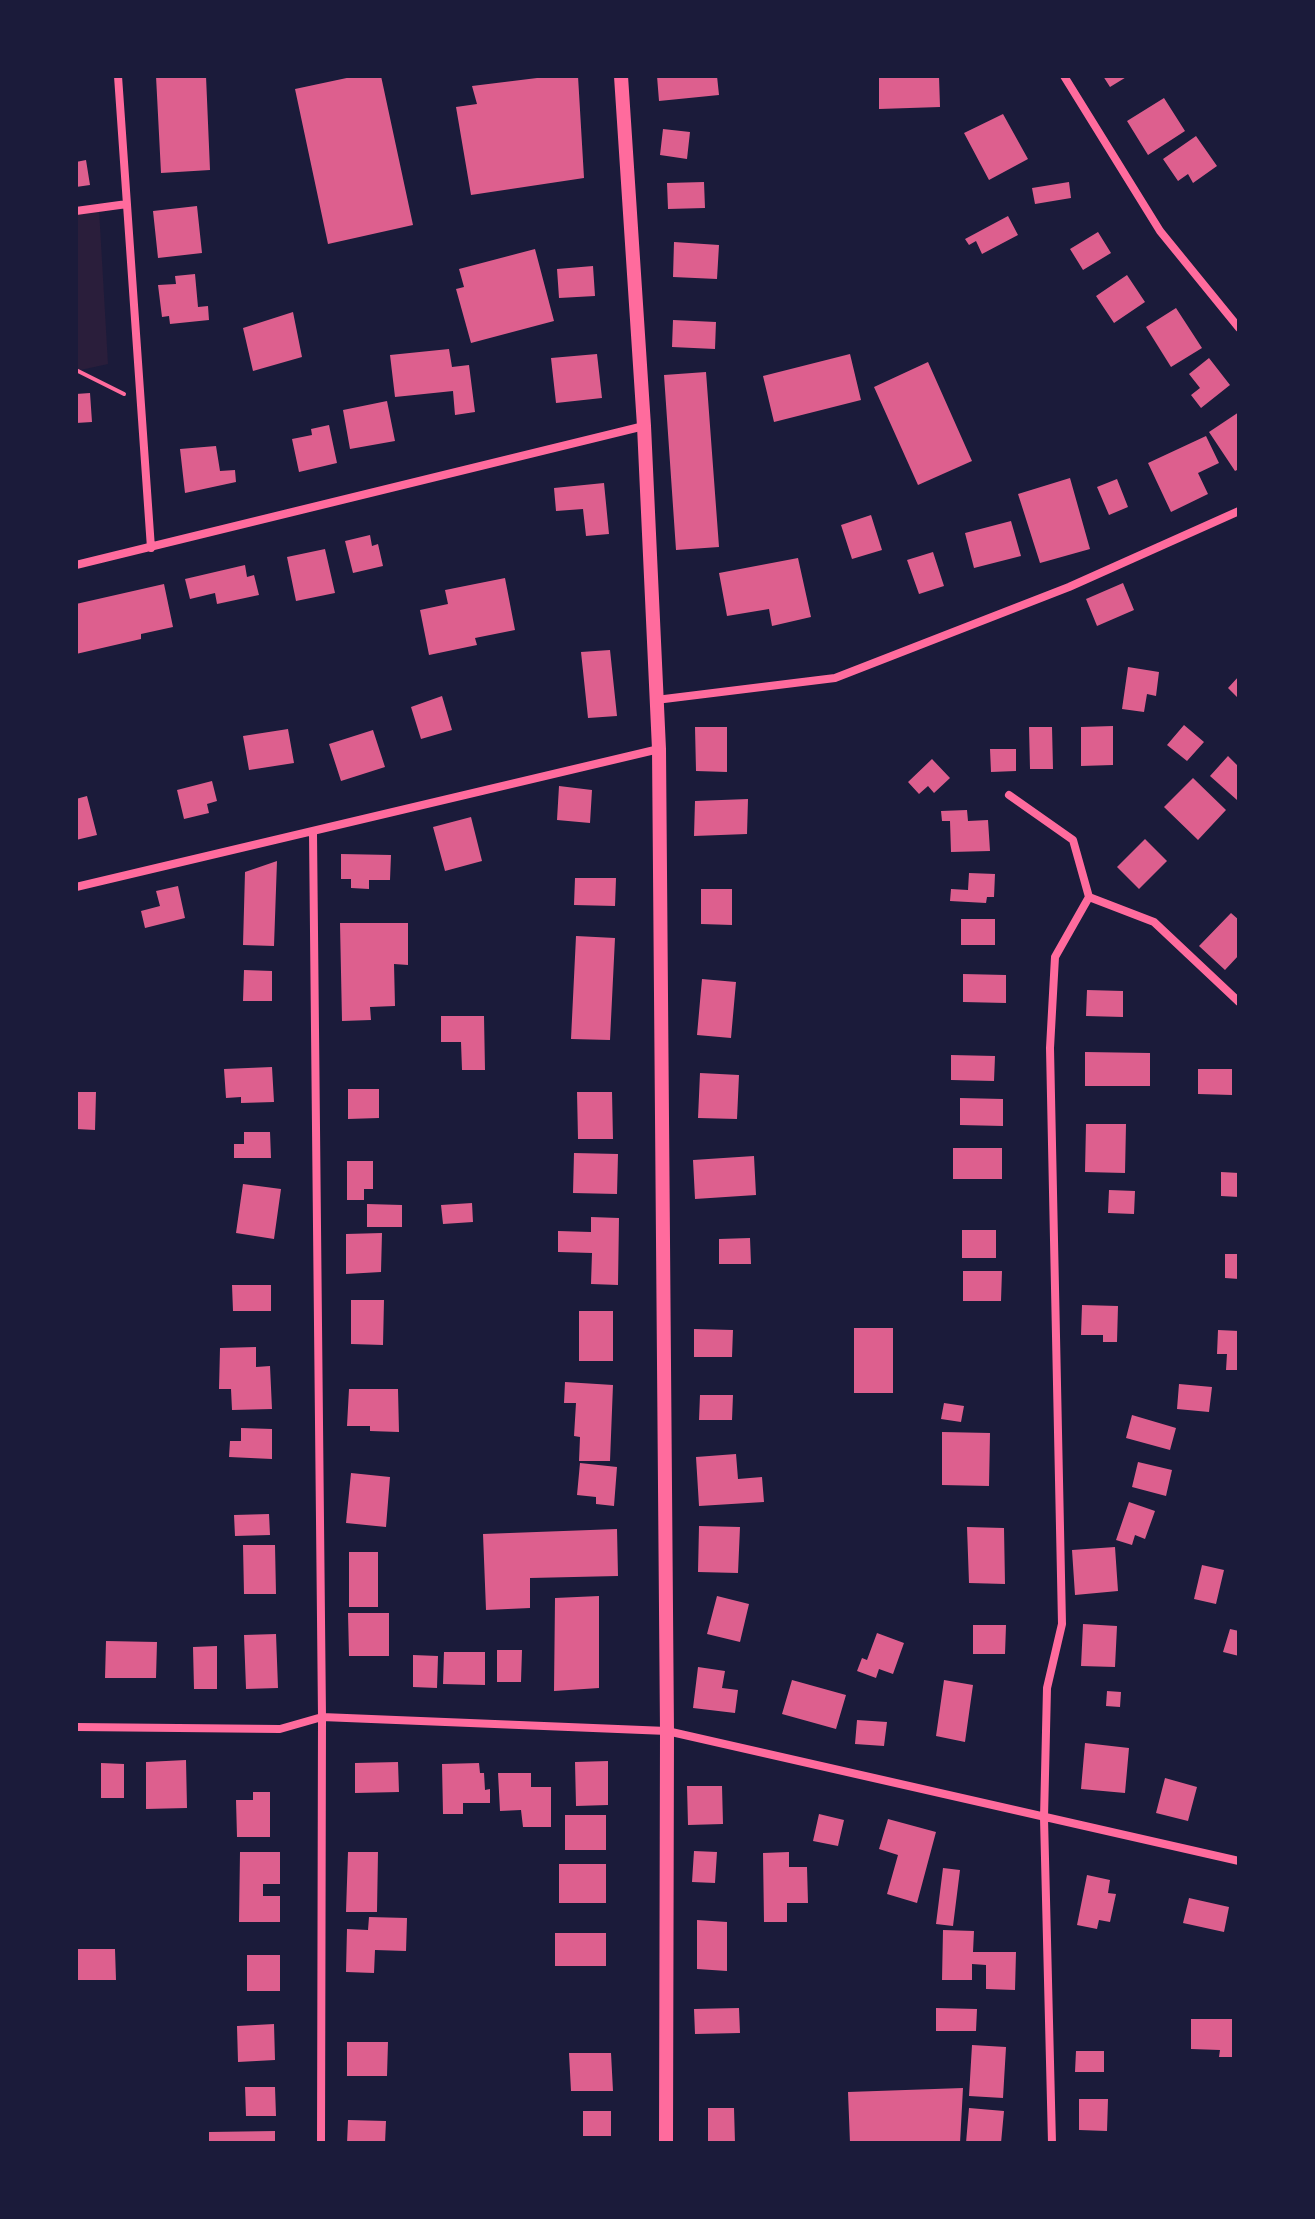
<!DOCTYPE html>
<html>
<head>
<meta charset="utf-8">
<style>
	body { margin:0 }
	#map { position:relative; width:1315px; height:2219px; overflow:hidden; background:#1b1b3a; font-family:"Roboto Serif",serif }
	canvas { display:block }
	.frame { position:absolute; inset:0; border:78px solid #1b1b3a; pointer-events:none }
</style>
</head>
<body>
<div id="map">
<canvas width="1315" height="2219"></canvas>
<div class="frame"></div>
</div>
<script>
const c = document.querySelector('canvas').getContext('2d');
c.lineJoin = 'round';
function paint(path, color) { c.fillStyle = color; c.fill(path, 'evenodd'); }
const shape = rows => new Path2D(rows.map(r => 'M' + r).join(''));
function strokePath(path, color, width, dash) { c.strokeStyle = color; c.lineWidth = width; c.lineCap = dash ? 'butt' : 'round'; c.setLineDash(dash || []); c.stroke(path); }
paint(shape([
	[99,209,108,364,76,371,76,211]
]), '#2a1e3b');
paint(shape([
	[156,76,206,76,210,170,161,173],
	[356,76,381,76,413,225,328,244,295,89],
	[537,76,578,76,584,178,471,195,456,107,477,104,472,86,537,78],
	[657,76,717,76,719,95,659,101],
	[879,76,939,76,940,107,879,109],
	[1103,76,1128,76,1110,87],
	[1164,98,1185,131,1148,155,1127,121],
	[1003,114,1028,159,989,180,964,133],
	[663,129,690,132,687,159,660,155],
	[1196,136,1217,166,1193,183,1188,174,1178,181,1163,159],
	[86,160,90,185,76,187,76,162],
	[704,182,705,208,668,209,667,183],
	[1069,182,1071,198,1035,204,1032,188],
	[197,206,202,253,158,258,153,211],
	[1008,216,1018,235,982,254,976,241,969,245,965,239],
	[1098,232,1111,253,1083,270,1070,249],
	[674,242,719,245,717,279,673,277],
	[535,249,554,321,471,343,456,289,464,287,459,269],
	[593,266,595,296,559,298,557,269],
	[195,274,198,307,208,306,209,320,170,324,169,316,162,317,158,285,176,284,175,276],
	[1127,275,1145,302,1114,323,1096,296],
	[1176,308,1202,348,1171,367,1146,327],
	[293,312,302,357,253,371,243,328],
	[673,320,716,322,715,349,672,347],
	[449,349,452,367,469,365,475,412,455,415,453,391,395,397,390,355],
	[597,354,602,398,556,403,551,358],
	[850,354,861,400,774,422,763,376],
	[1209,358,1230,385,1201,408,1191,395,1200,388,1189,374],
	[928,362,972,461,918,485,874,387],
	[706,372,719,547,676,550,664,375],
	[90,393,92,422,76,423,76,394],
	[387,401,395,441,350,449,343,410],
	[1239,412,1239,469,1235,471,1209,432],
	[329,425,337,463,299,472,292,439,312,435,311,429],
	[1206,436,1219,463,1198,473,1208,494,1171,512,1148,463],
	[216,446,220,471,235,470,236,482,185,493,180,449],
	[1070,478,1090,549,1040,563,1018,494],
	[1117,479,1128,507,1109,515,1097,487],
	[604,483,609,534,586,536,583,509,556,511,554,488],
	[871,515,882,550,852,559,841,525],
	[1011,521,1021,556,974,568,965,533],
	[370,535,372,546,378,544,383,566,353,573,345,541],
	[325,549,335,593,296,601,287,557],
	[933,552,944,586,919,594,907,560],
	[798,558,811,617,772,626,769,609,727,616,719,573],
	[245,565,247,577,254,575,259,595,217,604,215,593,190,599,185,579],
	[505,578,515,630,475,638,477,645,429,655,420,610,448,604,445,590],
	[1123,583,1134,610,1097,626,1086,599],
	[164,584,173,627,141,634,141,639,76,654,76,604],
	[610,650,617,716,588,718,581,652],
	[1128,667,1159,672,1156,696,1147,694,1144,712,1122,709],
	[1239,676,1239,699,1228,688],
	[442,696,452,730,421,739,411,707],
	[1184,725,1204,742,1187,761,1167,745],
	[1113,726,1113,765,1081,766,1081,727],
	[695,727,727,727,727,772,696,771],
	[1029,727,1052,727,1053,769,1030,769],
	[288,729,294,763,249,770,243,736],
	[373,730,385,767,341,781,329,744],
	[990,749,1016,749,1016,771,991,772],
	[1228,756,1239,767,1239,798,1237,800,1210,776],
	[932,759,950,778,934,793,928,786,919,794,908,782],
	[1193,778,1226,810,1198,840,1164,807],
	[212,781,217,801,207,804,209,813,184,819,177,790],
	[559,786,592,790,590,823,557,820],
	[87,796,97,835,76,840,76,799],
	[748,799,747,834,694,836,695,801],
	[967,810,968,821,988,820,990,851,951,852,950,821,942,821,941,811],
	[471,817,482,861,445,871,433,827],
	[1145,839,1167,861,1139,889,1117,867],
	[341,854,391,855,390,880,369,880,369,889,351,888,351,879,341,879],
	[277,861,274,946,243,945,245,872],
	[969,873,995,874,994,897,987,897,986,903,950,901,951,889,968,890],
	[575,878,616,878,615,906,574,905],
	[178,886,185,918,145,928,141,911,160,906,156,891],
	[701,889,732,889,732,925,701,924],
	[1231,913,1239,920,1239,955,1225,970,1199,946],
	[961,919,995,919,995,945,961,945],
	[340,923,408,923,408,965,394,964,395,1006,370,1007,371,1020,342,1021],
	[576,936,615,938,610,1040,571,1039],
	[244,970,272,971,272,1001,243,1001],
	[963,974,1006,975,1006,1003,963,1002],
	[702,979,736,982,731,1038,697,1035],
	[1087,990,1123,991,1123,1017,1086,1016],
	[441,1016,484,1016,485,1070,462,1070,461,1042,441,1042],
	[1085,1052,1150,1053,1150,1086,1085,1086],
	[951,1055,995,1056,994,1081,951,1080],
	[272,1067,274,1102,241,1103,241,1097,226,1098,224,1069],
	[1198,1069,1232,1069,1232,1095,1198,1094],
	[700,1073,739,1075,737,1119,698,1118],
	[348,1089,379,1089,379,1118,348,1119],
	[76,1092,96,1092,95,1130,76,1129],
	[577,1092,612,1092,613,1139,578,1139],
	[960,1098,1003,1099,1003,1126,960,1125],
	[1086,1124,1126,1124,1125,1173,1085,1172],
	[244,1132,270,1132,271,1158,234,1158,234,1144,244,1144],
	[953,1148,1002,1148,1002,1179,953,1179],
	[574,1153,618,1154,617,1194,573,1193],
	[754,1156,756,1195,695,1199,693,1160],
	[347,1161,373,1161,373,1189,364,1189,364,1200,347,1200],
	[1221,1172,1239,1173,1239,1197,1221,1196],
	[243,1184,281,1189,274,1239,236,1233],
	[1109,1190,1135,1191,1134,1214,1108,1213],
	[472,1203,473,1222,443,1224,441,1205],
	[367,1204,402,1205,402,1227,367,1227],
	[591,1217,619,1218,618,1285,591,1284,592,1253,558,1252,558,1231,591,1232],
	[962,1230,996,1230,996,1258,962,1258],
	[382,1233,381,1272,346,1274,346,1234],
	[750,1238,751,1264,719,1264,719,1239],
	[1225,1254,1239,1254,1239,1279,1225,1278],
	[963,1271,1002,1271,1001,1301,963,1301],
	[232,1285,271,1285,271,1311,233,1311],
	[351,1300,384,1300,383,1345,351,1344],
	[1082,1305,1118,1306,1117,1342,1103,1342,1103,1335,1081,1335],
	[579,1311,613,1311,613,1361,579,1361],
	[854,1328,893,1328,893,1393,854,1393],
	[694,1329,733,1330,732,1357,694,1357],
	[1218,1330,1239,1331,1239,1370,1226,1370,1227,1354,1217,1354],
	[256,1347,256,1367,270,1366,272,1409,232,1410,231,1389,219,1389,220,1348],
	[565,1382,613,1385,610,1461,579,1461,580,1437,574,1436,576,1403,564,1403],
	[1179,1384,1212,1387,1209,1412,1177,1409],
	[349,1389,398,1389,399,1432,370,1431,370,1426,347,1426],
	[700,1395,733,1395,732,1420,699,1420],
	[944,1403,964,1406,961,1422,941,1419],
	[1132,1415,1176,1428,1170,1450,1126,1438],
	[241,1428,272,1429,272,1459,229,1457,230,1441,241,1441],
	[942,1432,990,1433,989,1486,942,1485],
	[736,1454,738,1479,762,1477,764,1502,699,1506,696,1457],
	[1138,1462,1172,1470,1166,1496,1132,1487],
	[580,1463,617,1467,614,1506,596,1504,596,1497,577,1495],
	[351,1473,390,1477,386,1527,346,1523],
	[1129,1502,1155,1511,1145,1539,1135,1535,1132,1545,1116,1540],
	[269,1514,270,1535,235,1536,234,1515],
	[699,1526,740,1527,738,1573,698,1572],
	[967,1527,1004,1528,1005,1584,969,1583],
	[617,1529,618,1576,530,1578,530,1608,486,1610,483,1534],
	[243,1545,275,1545,276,1594,244,1594],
	[1115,1547,1118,1591,1075,1595,1072,1550],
	[349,1552,378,1552,378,1607,349,1607],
	[1202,1565,1224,1570,1216,1604,1194,1599],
	[599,1596,599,1688,554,1691,555,1598],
	[717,1596,749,1604,740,1642,707,1634],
	[348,1613,389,1613,389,1656,349,1656],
	[1083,1624,1117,1626,1115,1667,1081,1666],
	[973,1625,1006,1625,1005,1654,973,1654],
	[1230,1629,1239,1631,1239,1656,1223,1652],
	[877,1633,904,1643,893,1674,879,1669,876,1678,857,1671,862,1658,867,1660],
	[276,1634,278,1688,246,1689,244,1635],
	[106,1641,157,1642,156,1678,105,1678],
	[217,1646,217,1689,194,1689,193,1647],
	[497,1650,522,1650,521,1682,497,1682],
	[444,1652,485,1652,485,1685,443,1684],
	[413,1655,438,1656,437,1688,413,1687],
	[698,1667,725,1671,722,1688,738,1690,735,1713,693,1708],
	[792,1680,846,1695,836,1729,782,1714],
	[944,1680,973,1685,965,1742,936,1736],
	[1107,1691,1121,1692,1120,1707,1106,1706],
	[857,1720,887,1722,884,1746,855,1744],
	[1085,1743,1129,1748,1125,1793,1081,1789],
	[186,1760,187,1808,146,1809,146,1762],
	[608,1761,608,1805,576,1806,575,1762],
	[398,1762,399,1792,355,1793,355,1763],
	[101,1763,124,1764,124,1798,101,1798],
	[479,1763,480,1773,484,1773,485,1790,490,1789,490,1803,463,1803,463,1814,443,1814,442,1764],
	[498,1773,531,1773,531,1787,551,1787,551,1827,523,1827,521,1810,500,1811],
	[1165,1778,1197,1787,1188,1821,1156,1813],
	[687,1786,722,1786,723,1824,688,1825],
	[253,1792,270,1792,270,1837,237,1837,236,1800,253,1800],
	[819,1814,844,1820,838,1846,813,1841],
	[565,1815,606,1815,606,1850,565,1850],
	[888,1819,936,1832,917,1903,887,1894,898,1855,879,1849],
	[694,1851,717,1852,715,1883,692,1882],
	[240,1852,280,1852,280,1884,263,1884,263,1896,280,1896,280,1922,239,1922],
	[348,1852,378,1852,377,1912,346,1912],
	[789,1852,789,1867,807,1867,808,1903,787,1903,787,1922,764,1922,763,1853],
	[559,1864,606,1864,606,1903,559,1903],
	[943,1868,960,1870,953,1926,936,1924],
	[1087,1875,1110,1880,1108,1893,1116,1894,1110,1922,1099,1920,1097,1929,1077,1925],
	[1189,1898,1229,1907,1224,1932,1183,1923],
	[369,1917,407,1918,406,1951,375,1950,374,1973,346,1972,347,1929,368,1930],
	[697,1920,727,1922,727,1971,697,1969],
	[943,1930,974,1931,973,1952,1016,1952,1015,1990,986,1989,986,1965,972,1964,972,1980,942,1980],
	[555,1933,606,1933,606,1966,555,1966],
	[76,1949,115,1949,116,1980,76,1980],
	[247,1955,280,1955,280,1991,247,1991],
	[739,2008,740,2033,695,2034,694,2009],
	[936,2008,977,2009,976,2031,936,2031],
	[1191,2019,1232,2019,1232,2057,1219,2057,1220,2050,1191,2049],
	[274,2024,275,2060,238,2062,237,2026],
	[347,2042,388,2042,387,2076,347,2076],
	[972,2045,1006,2047,1003,2098,969,2096],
	[1076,2051,1104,2051,1104,2072,1075,2072],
	[569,2053,611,2053,613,2091,571,2091],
	[245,2087,275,2087,276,2116,246,2116],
	[963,2088,960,2143,850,2143,848,2092],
	[1079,2099,1108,2099,1107,2131,1079,2130],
	[708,2108,734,2108,735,2143,708,2143],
	[969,2108,1004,2111,1001,2143,966,2143],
	[583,2111,611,2111,611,2136,583,2136],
	[348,2120,386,2121,385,2143,347,2143],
	[275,2131,275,2143,209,2143,209,2132]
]), '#dd5f8e');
strokePath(shape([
	[76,370,124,394]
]), '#ff6b9d', 4);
strokePath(shape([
	[118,76,151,548],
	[1064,76,1160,231,1239,328],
	[76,211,127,204],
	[76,565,644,426],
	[656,700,835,678,1069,587,1239,511],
	[1009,795,1073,840,1089,897,1154,922,1239,1002],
	[313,833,322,1717,321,2143],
	[76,887,659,749],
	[76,1727,280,1729,322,1717,667,1731,1239,1861],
	[1052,2143,1044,1818,1047,1688,1062,1624,1050,1048,1055,957,1089,897]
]), '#ff6b9d', 8);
strokePath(shape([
	[621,76,644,426,659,749,667,1731,666,2143]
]), '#ff6b9d', 14);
</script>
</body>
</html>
